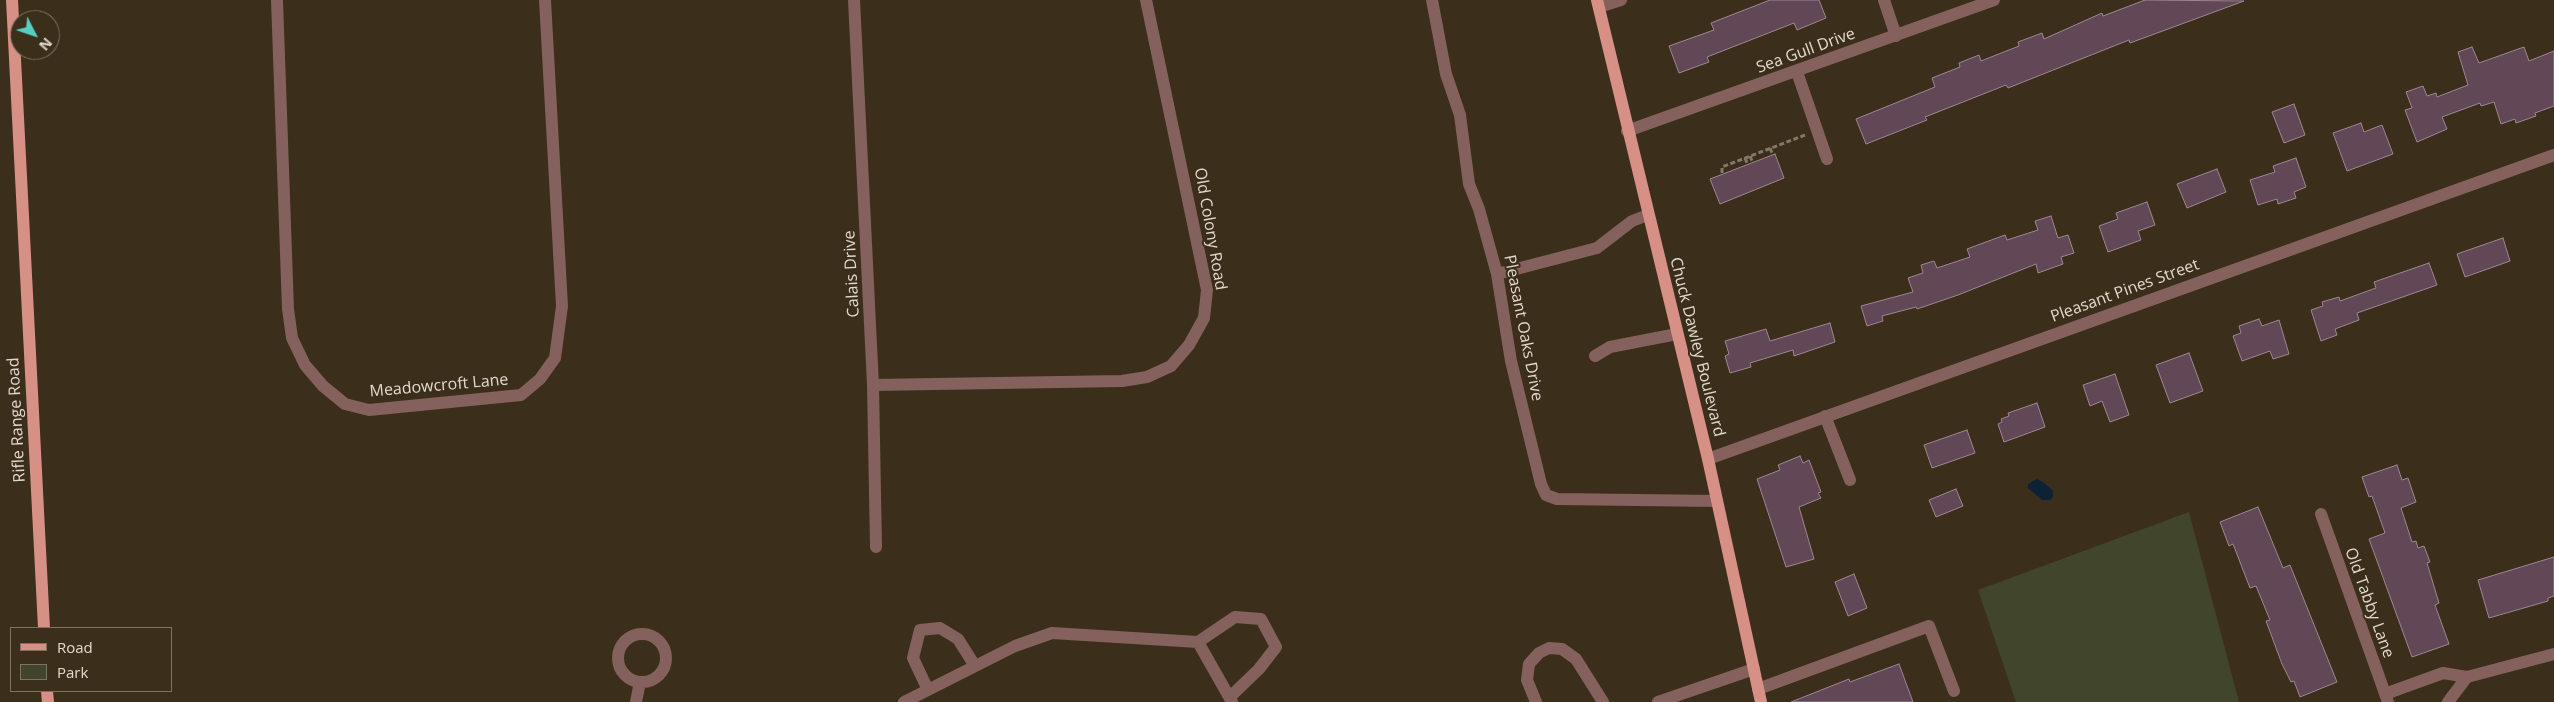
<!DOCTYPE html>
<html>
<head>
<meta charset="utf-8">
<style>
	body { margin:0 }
	#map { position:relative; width:2554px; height:702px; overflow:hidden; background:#3b2e1b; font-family:"Open Sans",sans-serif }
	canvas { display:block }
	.legend { position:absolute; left:10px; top:627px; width:162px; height:65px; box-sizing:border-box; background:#3b2e1b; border:1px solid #7e7263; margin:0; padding:6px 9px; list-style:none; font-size:15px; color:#e2d9ce }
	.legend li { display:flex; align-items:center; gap:10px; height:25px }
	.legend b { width:25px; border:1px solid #7e7263 }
	.north { position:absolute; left:10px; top:10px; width:50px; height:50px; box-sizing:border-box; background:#3b2e1b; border:1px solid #7e7263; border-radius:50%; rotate:131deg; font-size:14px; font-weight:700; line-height:20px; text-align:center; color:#e2d9ce }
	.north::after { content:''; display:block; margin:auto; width:18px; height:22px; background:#57cec2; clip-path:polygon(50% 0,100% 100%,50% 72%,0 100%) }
</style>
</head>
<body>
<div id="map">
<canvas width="2554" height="702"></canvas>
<ul class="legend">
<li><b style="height:6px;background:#d79086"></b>Road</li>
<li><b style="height:14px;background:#40452c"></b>Park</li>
</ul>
<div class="north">N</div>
</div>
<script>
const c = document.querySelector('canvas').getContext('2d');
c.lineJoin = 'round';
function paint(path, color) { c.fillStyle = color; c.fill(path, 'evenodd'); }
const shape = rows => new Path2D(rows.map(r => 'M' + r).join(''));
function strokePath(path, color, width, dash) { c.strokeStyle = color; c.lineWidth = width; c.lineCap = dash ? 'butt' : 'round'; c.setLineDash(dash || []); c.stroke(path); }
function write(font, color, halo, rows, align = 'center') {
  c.font = font + ' "Open Sans",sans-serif'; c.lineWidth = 4; c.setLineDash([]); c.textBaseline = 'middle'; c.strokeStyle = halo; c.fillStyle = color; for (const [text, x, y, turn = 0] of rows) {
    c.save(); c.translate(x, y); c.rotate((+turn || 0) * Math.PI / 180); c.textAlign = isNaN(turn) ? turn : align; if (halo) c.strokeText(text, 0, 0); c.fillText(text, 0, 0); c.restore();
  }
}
paint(shape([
	[2189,512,2239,702,2016,702,1978,590]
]), '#40452c');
paint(shape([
	[2037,479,2043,482,2053,491,2053,497,2050,500,2042,500,2028,488,2028,484]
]), '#0d2234');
const building = shape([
	[1770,0,1819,0,1826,18,1797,30,1794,23,1707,57,1709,62,1679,73,1669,46,1714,30,1711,23,1770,0],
	[2145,0,2244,1,2130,43,2129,40,2008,88,2006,85,1925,117,1927,120,1866,144,1856,119,1935,87,1932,78,1960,67,1959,63,1979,55,1981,61,2019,46,2018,42,2042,33,2044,39,2102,13,2103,16,2145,0],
	[2472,47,2479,63,2524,47,2529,61,2554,51,2554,106,2535,113,2536,116,2516,123,2515,119,2501,124,2494,102,2481,106,2480,103,2442,117,2447,129,2417,142,2405,110,2412,108,2406,92,2423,86,2427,96,2436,93,2437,97,2468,85,2458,52,2472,47],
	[2294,104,2305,135,2284,143,2272,112,2294,104],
	[2361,123,2364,132,2382,125,2393,154,2347,171,2333,133,2361,123],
	[1775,154,1784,178,1720,204,1710,179,1775,154],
	[2296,158,2306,187,2294,192,2296,198,2278,204,2277,199,2258,205,2250,180,2275,172,2273,166,2296,158],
	[2217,169,2226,192,2187,208,2177,184,2217,169],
	[2147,202,2155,225,2138,231,2141,240,2108,252,2099,226,2118,219,2116,213,2147,202],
	[2051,216,2058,238,2068,235,2074,253,2061,257,2063,264,2038,273,2036,264,1958,295,1917,309,1916,307,1882,316,1883,321,1867,326,1861,306,1913,292,1908,278,1923,273,1921,265,1934,261,1937,268,1970,257,1967,249,2005,235,2007,240,2038,230,2035,221,2051,216],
	[2503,238,2510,261,2465,277,2457,254,2503,238],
	[2429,263,2437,285,2357,313,2359,320,2335,329,2337,335,2321,341,2311,310,2323,306,2322,302,2339,297,2340,301,2376,288,2374,282,2429,263],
	[2259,319,2262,326,2279,320,2289,354,2273,359,2270,351,2242,361,2233,336,2241,333,2239,326,2259,319],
	[1830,323,1835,342,1794,356,1793,350,1750,363,1751,367,1730,373,1725,356,1729,354,1725,341,1766,329,1770,341,1830,323],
	[2189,353,2203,391,2170,403,2156,365,2189,353],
	[2115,374,2129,415,2110,422,2102,401,2090,406,2083,385,2115,374],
	[2037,403,2045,427,2004,442,1998,424,2002,422,2001,419,2009,416,2008,413,2037,403],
	[1967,430,1975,453,1932,468,1924,445,1967,430],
	[1800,456,1803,463,1809,460,1821,492,1818,493,1821,498,1799,507,1814,559,1786,567,1757,479,1780,470,1778,465,1800,456],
	[2397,465,2402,480,2408,478,2416,502,2401,508,2412,542,2416,541,2418,548,2424,546,2430,562,2427,563,2439,603,2435,605,2449,644,2412,657,2369,539,2385,533,2372,496,2369,497,2362,477,2397,465],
	[1956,489,1963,506,1936,517,1929,500,1956,489],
	[2258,507,2283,568,2290,565,2337,682,2300,697,2294,681,2291,682,2282,664,2266,621,2270,620,2256,586,2250,588,2233,544,2229,546,2220,522,2258,507],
	[2554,557,2554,596,2548,598,2548,601,2489,618,2478,580,2554,557],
	[1854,574,1867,608,1848,616,1835,582,1854,574],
	[1899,664,1913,702,1791,702,1849,679,1850,682,1899,664]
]);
paint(building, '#624757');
strokePath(building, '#9f8694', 1);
strokePath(shape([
	[1770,148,1772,153],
	[1750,156,1752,161],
	[1745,158,1747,163],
	[1722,173,1722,167,1805,135]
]), '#837868', 3, [5, 2.5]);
strokePath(shape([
	[277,0,288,309,292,338,305,365,323,386,345,404,369,410,521,395,540,379,555,358,562,306,545,0],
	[854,0,873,385,876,547],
	[1432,0,1446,74,1460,115,1469,184,1479,209,1497,274,1511,361,1541,484,1546,495,1557,499,1717,501],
	[1884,0,1896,36],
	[1599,7,1621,0],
	[1797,72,1827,159],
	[1627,131,1994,0],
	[1497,274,1597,248,1632,221,1648,215],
	[1595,356,1610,347,1677,334],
	[873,385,1122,381,1147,377,1171,366,1189,345,1204,318,1207,290,1146,0],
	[1825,416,1850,480],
	[1708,459,2554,155],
	[2321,514,2388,702],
	'618 658a24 24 0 1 1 48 0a24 24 0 1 1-48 0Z',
	[1198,642,1235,617,1261,619,1276,647,1259,669,1230,697],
	[1758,689,1929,626,1954,691],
	[928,690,913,658,920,630,940,628,958,639,975,666],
	[2385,694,2443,673,2467,677,2554,654],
	[636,702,640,682],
	[904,702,1015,646,1052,633,1198,642,1232,702],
	[1536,702,1527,680,1529,664,1539,653,1549,648,1562,649,1576,659,1603,702],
	[1658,702,1754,669],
	[2448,702,2467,677]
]), '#84615c', 12);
strokePath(shape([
	[12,0,44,628],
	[1597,0,1708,459,1761,702],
	[47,691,48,702]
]), '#d79086', 12);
write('16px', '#e2d9ce', '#3b2e1b', [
	["Sea Gull Drive",1806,51,-20],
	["Old Colony Road",1210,229,80],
	["Calais Drive",852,274,-93],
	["Pleasant Pines Street",2125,291,-20],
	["Pleasant Oaks Drive",1523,328,79],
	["Chuck Dawley Boulevard",1697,347,76],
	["Meadowcroft Lane",439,386,-5],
	["Rifle Range Road",17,420,-93],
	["Old Tabby Lane",2369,603,70]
]);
</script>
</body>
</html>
